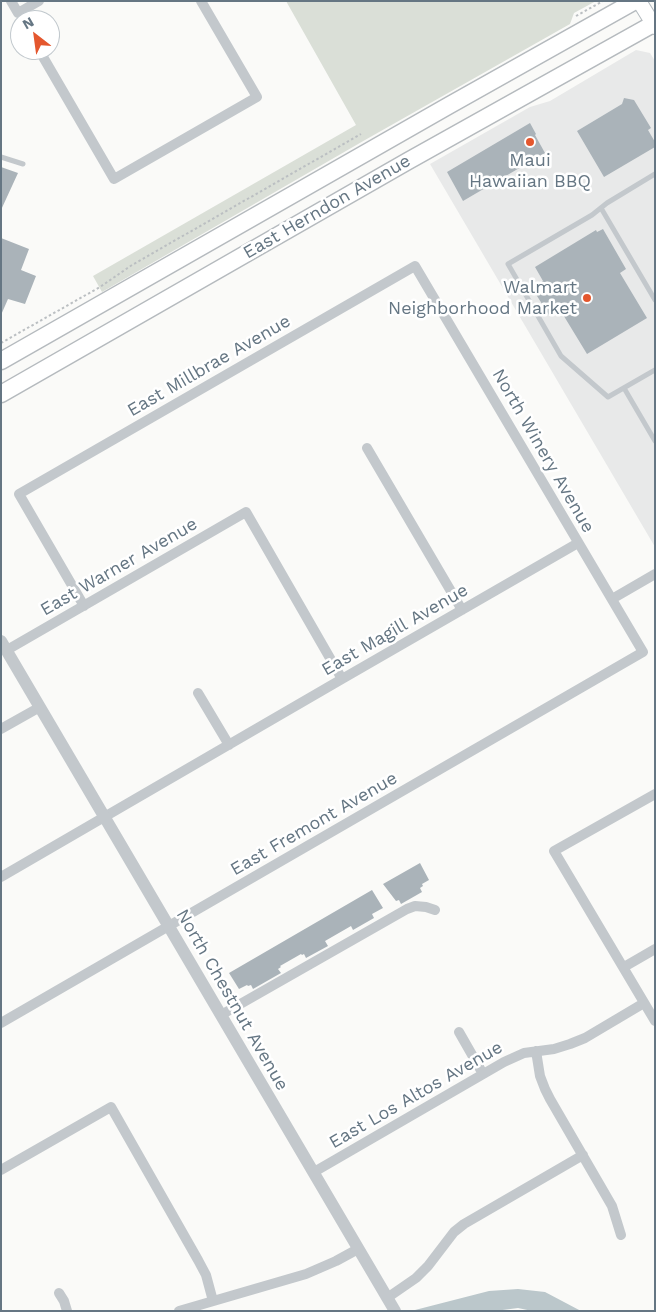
<!DOCTYPE html>
<html>
<head>
<meta charset="utf-8">
<style>
	body { margin:0 }
	#map { position:relative; width:656px; height:1312px; overflow:hidden; background:#fafaf8; font-family:"Work Sans",sans-serif }
	canvas { display:block }
	.frame { position:absolute; inset:0; border:2px solid #657683; pointer-events:none }
	.north { position:absolute; left:10px; top:10px; width:50px; height:50px; box-sizing:border-box; background:#fff; border:1px solid #c1c8cd; border-radius:50%; rotate:330deg; font-size:14px; font-weight:700; line-height:20px; text-align:center; color:#657683 }
	.north::after { content:''; display:block; margin:auto; width:18px; height:22px; background:#e4572e; clip-path:polygon(50% 0,100% 100%,50% 72%,0 100%) }
</style>
</head>
<body>
<div id="map">
<canvas width="656" height="1312"></canvas>
<div class="frame"></div>
<div class="north">N</div>
</div>
<script>
const c = document.querySelector('canvas').getContext('2d');
c.lineJoin = 'round';
function paint(path, color) { c.fillStyle = color; c.fill(path, 'evenodd'); }
const shape = rows => new Path2D(rows.map(r => 'M' + r).join(''));
function strokePath(path, color, width, dash) { c.strokeStyle = color; c.lineWidth = width; c.lineCap = dash ? 'butt' : 'round'; c.setLineDash(dash || []); c.stroke(path); }
function write(font, color, halo, rows, align = 'center') {
  c.font = font + ' "Work Sans",sans-serif'; c.lineWidth = 5; c.setLineDash([]); c.textBaseline = 'middle'; c.strokeStyle = halo; c.fillStyle = color; for (const [text, x, y, turn = 0] of rows) {
    c.save(); c.translate(x, y); c.rotate((+turn || 0) * Math.PI / 180); c.textAlign = isNaN(turn) ? turn : align; if (halo) c.strokeText(text, 0, 0); c.fillText(text, 0, 0); c.restore();
  }
}
paint(shape([
	[636,50,650,53,655,61,655,547,430,164,530,107,550,101]
]), '#e8e9e9');
paint(shape([
	[286,1,596,1,574,13,570,24,365,140,102,292,93,276,356,125]
]), '#dadfd7');
paint(shape([
	[518,1289,545,1292,581,1311,532,1311,518,1308,495,1311,416,1311,415,1310,489,1291]
]), '#bbc7cb');
paint(shape([
	[624,98,634,100,651,128,648,130,655,142,655,147,604,177,577,131,622,104],
	[530,123,536,134,535,135,545,153,463,201,447,172],
	[1,167,18,173,1,210],
	[603,229,626,269,620,273,647,318,587,354,559,308,549,315,532,288,543,281,535,267,596,230,597,232],
	[1,238,29,249,21,270,36,276,25,304,8,299,1,315],
	[420,863,429,880,422,884,423,886,420,888,422,892,401,904,399,900,396,901,383,884],
	[372,890,383,908,372,914,374,918,353,930,351,926,325,941,328,946,306,958,304,954,302,955,301,954,280,966,281,967,278,969,281,973,253,989,251,985,248,986,247,985,239,989,229,973]
]), '#aab3b9');
const secondary = shape([
	[639,1,655,27]
]);
const primary = shape([
	[1,361,448,106,635,1],
	[1,394,408,161,655,23]
]);
strokePath(secondary, '#b3babf', 16);
strokePath(primary, '#b5babe', 19);
strokePath(shape([
	[576,16,603,1],
	[1,343,100,287,132,265,361,134]
]), '#bbbfc2', 2, [2.5, 2.5]);
strokePath(shape([
	[1,157,23,164],
	[655,174,607,203,592,215,508,264,561,356,608,397,655,370],
	[601,208,655,300],
	[624,388,655,441]
]), '#c3c8cc', 5);
strokePath(shape([
	[11,1,18,13,39,1],
	[39,50,114,179,257,97,201,1],
	[367,448,462,610],
	[612,599,655,574],
	[7,650,246,512,342,679],
	[198,693,229,745],
	[1,729,40,707],
	[655,794,554,851,655,1021],
	[1,877,342,679,578,543],
	[624,967,655,949],
	[221,1015,407,909,415,906,426,907,435,910],
	[1,1023,643,652,415,266,19,494,84,606],
	[459,1032,483,1074],
	[536,1051,540,1076,545,1089,550,1099,612,1206,621,1235],
	[1,1170,111,1107,198,1260,206,1275,213,1301],
	[314,1172,504,1062,524,1053,554,1049,570,1044,585,1038,644,1003],
	[59,1293,64,1301,67,1311],
	[387,1298,416,1278,428,1266,454,1232,464,1224,583,1155],
	[179,1311,306,1274,336,1261,358,1249]
]), '#c3c8cc', 10);
strokePath(shape([
	[1,641,395,1311]
]), '#c3c8cc', 12);
strokePath(secondary, '#fff', 14);
strokePath(primary, '#fff', 16);
for (const [x, y, r, color] of [
	[530,142,5,"#e4572e"],
	[587,298,5,"#e4572e"]
]) { const dot = new Path2D(); dot.arc(x, y, r, 0, 2 * Math.PI); c.fillStyle = color; c.fill(dot); strokePath(dot, '#fff', 2); }
write('18px', '#657683', '#fff', [
	["Maui",530,161],
	["Hawaiian BBQ",530,182],
	["Walmart",577,288,"right"],
	["Neighborhood Market",577,309,"right"]
]);
write('18px', '#657683', '#fff', [
	["East Herndon Avenue",327,207,-30],
	["East Millbrae Avenue",209,366,-30],
	["North Winery Avenue",543,451,60],
	["East Warner Avenue",119,567,-30],
	["East Magill Avenue",395,630,-30],
	["East Fremont Avenue",314,824,-30],
	["North Chestnut Avenue",232,1000,60],
	["East Los Altos Avenue",416,1095,-30]
]);
</script>
</body>
</html>
